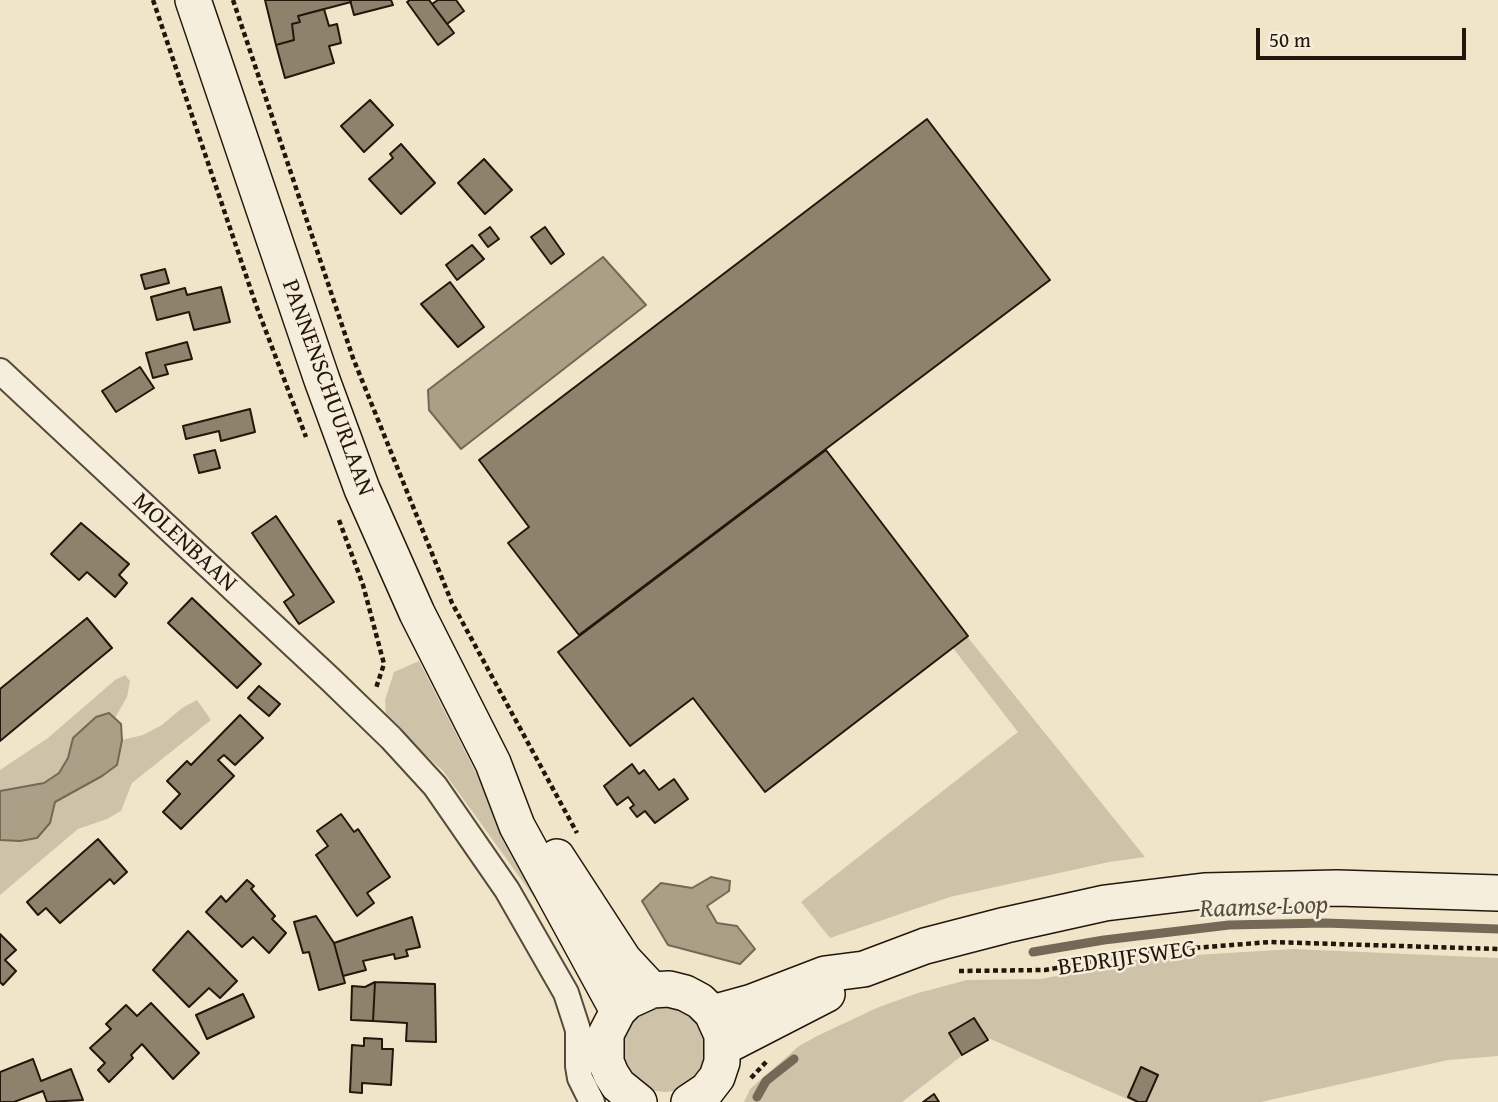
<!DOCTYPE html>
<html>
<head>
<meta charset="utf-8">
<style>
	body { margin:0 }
	#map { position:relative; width:1498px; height:1102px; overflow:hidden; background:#f1e5c9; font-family:"Gentium Book Plus",serif }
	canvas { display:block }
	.scale { position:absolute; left:1256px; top:28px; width:210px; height:32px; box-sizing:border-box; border:4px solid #23160a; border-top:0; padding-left:9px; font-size:21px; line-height:24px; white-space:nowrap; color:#23160a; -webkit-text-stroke:5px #f6eedc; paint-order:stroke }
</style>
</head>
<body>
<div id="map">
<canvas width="1498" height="1102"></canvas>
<div class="scale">50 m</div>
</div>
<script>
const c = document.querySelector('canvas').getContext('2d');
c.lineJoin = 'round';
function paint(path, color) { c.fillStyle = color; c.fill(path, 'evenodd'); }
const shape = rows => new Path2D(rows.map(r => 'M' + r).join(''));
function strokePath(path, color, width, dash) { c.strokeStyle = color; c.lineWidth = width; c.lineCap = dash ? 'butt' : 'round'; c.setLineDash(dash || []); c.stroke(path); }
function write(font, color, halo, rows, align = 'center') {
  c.font = font + ' "Gentium Book Plus",serif'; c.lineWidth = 5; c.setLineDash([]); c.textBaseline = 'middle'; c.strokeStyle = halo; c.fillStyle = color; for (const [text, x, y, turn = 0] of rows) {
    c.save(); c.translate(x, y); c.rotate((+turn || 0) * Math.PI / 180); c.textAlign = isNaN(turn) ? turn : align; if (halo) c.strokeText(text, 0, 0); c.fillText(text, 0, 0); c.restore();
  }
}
paint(shape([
	[961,629,1145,857,1109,862,950,897,830,938,801,902,1018,732,946,639],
	[419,661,552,922,443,771,386,718,385,700,394,672],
	[125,675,130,681,127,697,115,718,109,713,96,717,73,738,68,758,59,773,44,783,0,791,0,770,48,738,115,680],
	[197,700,211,720,132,783,121,811,107,819,78,829,0,895,0,840,20,841,50,823,55,802,116,765,122,740,143,735,162,725,182,708],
	[1294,949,1498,958,1498,1056,1448,1060,1261,1102,1134,1102,986,1037,902,1102,744,1102,750,1089,799,1046,817,1036,879,1007,918,993,967,980,1041,979,1146,958],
	'622 1049a43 43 0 1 1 86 0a43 43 0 1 1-86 0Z'
]), '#cec2a9');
const water = shape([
	[603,257,646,305,461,449,429,410,428,390,603,257],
	[109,713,121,724,122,740,117,765,102,776,55,802,50,823,37,838,20,841,0,840,0,791,44,783,59,773,68,758,73,738,96,717,109,713],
	[711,877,730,881,729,891,707,906,717,923,737,926,755,949,740,964,668,945,642,901,661,883,692,888,711,877]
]);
paint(water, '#ab9f88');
strokePath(water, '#756856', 2);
strokePath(shape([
	[1033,952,1104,940,1229,925,1325,923,1498,929],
	[757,1097,766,1081,794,1059]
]), '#756856', 9);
const building = shape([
	[265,0,350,0,351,2,298,16,300,22,292,24,294,40,276,45,265,0],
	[350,0,391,0,393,5,354,15,350,0],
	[410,0,429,0,454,33,438,45,407,2,410,0],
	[438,0,456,0,464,11,447,24,432,4,438,0],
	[324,9,329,26,337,24,341,43,329,46,334,63,285,78,276,45,294,40,292,24,300,22,298,16,324,9],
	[370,100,393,125,364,152,341,126,370,100],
	[927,119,1050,280,579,635,508,543,529,527,479,460,927,119],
	[401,144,435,183,401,214,369,179,393,158,390,154,401,144],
	[484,159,512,190,485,214,458,183,484,159],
	[490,227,499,239,488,247,479,235,490,227],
	[545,227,564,254,551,264,531,237,545,227],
	[472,245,484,259,457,280,446,265,472,245],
	[165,269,169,283,145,289,141,275,165,269],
	[450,282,484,327,458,347,421,304,450,282],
	[221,287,230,322,194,330,189,312,157,320,151,297,185,288,187,295,221,287],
	[187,342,192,359,165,365,168,374,153,378,146,353,187,342],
	[140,367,154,388,116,412,102,391,140,367],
	[250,409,255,432,221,441,219,431,186,439,183,426,250,409],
	[215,450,220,468,199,473,194,455,215,450],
	[826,450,968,636,765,792,693,698,630,746,558,652,826,450],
	[276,516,334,602,299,624,284,602,294,595,252,533,276,516],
	[81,523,129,564,119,575,127,583,115,597,87,572,79,580,51,554,81,523],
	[192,598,261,664,237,688,168,623,192,598],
	[87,618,112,648,0,741,0,689,87,618],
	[259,686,280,704,269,716,248,698,259,686],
	[240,715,263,738,235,765,224,755,218,760,234,776,181,829,163,812,180,794,167,781,187,761,191,765,240,715],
	[632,764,639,774,644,770,659,790,674,779,688,799,655,823,645,811,637,817,630,808,634,805,628,797,617,805,604,786,632,764],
	[341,814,354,832,358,829,390,877,367,893,374,903,357,916,316,855,328,846,317,831,341,814],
	[98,839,127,872,114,884,110,879,60,923,46,908,38,915,27,902,98,839],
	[247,880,254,886,251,889,275,916,272,919,286,933,269,953,253,937,242,947,206,912,221,896,226,902,247,880],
	[316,916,334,943,345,983,319,990,309,952,303,953,294,922,316,916],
	[412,917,420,947,406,950,408,956,395,959,394,954,363,961,366,970,343,976,334,943,412,917],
	[188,931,237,981,220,998,209,988,189,1007,153,970,188,931],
	[0,934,16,950,5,960,16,971,3,985,0,982,0,934],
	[375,982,435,984,436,1042,406,1041,407,1023,373,1021,375,982],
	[375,982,373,1021,351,1020,352,986,365,987,375,982],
	[243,994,254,1017,207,1039,196,1015,243,994],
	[151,1003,199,1053,173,1079,142,1044,131,1055,133,1058,109,1082,98,1070,105,1063,90,1048,111,1029,106,1024,126,1005,137,1016,151,1003],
	[974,1018,988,1040,962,1055,949,1033,974,1018],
	[364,1038,382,1039,382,1049,393,1049,391,1085,362,1083,362,1093,350,1092,352,1045,364,1046,364,1038],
	[33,1059,41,1081,71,1069,83,1100,47,1102,43,1091,14,1102,0,1102,0,1072,33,1059],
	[1141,1067,1158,1075,1146,1102,1138,1102,1128,1097,1141,1067],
	[934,1094,939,1102,923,1102,934,1094]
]);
paint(building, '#8e826d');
strokePath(building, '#23160a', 2);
const minor = shape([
	[0,371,330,679,391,738,435,786,507,890,566,993,578,1030,578,1066,580,1078,592,1102]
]);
const secondary = shape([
	[193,0,322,380,362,489,417,613,493,763,517,826,618,1011],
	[557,857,624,960,652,990],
	[712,1013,752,1002,825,974,864,969,925,946,1006,925,1105,903,1204,891,1337,888,1498,893],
	[724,1047,827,994],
	[639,1102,618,1085,611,1074,606,1062,606,1034,618,1011,628,1001,652,990,669,989,685,993,700,1001,712,1013,722,1035,722,1062,717,1077,707,1090,689,1102]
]);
strokePath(minor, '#564a3a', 28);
strokePath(secondary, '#23160a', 38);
strokePath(shape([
	[153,0,256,305,306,437],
	[233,0,353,358,452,603,577,833],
	[339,520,363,585,384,664,376,688],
	[959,971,1045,970,1155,951,1270,942,1498,949],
	[751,1078,767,1061]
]), '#23160a', 4.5, [5, 3.5]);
strokePath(minor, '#f6eedc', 24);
strokePath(secondary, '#f6eedc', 35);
write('24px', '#23160a', '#f6eedc', [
	["PANNENSCHUURLAAN",327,388,70],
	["MOLENBAAN",184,543,43],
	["BEDRIJFSWEG",1127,959,-8]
]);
write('italic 26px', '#594d3c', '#f6eedc', [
	["Raamse Loop",1264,908,-2]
]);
</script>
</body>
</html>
